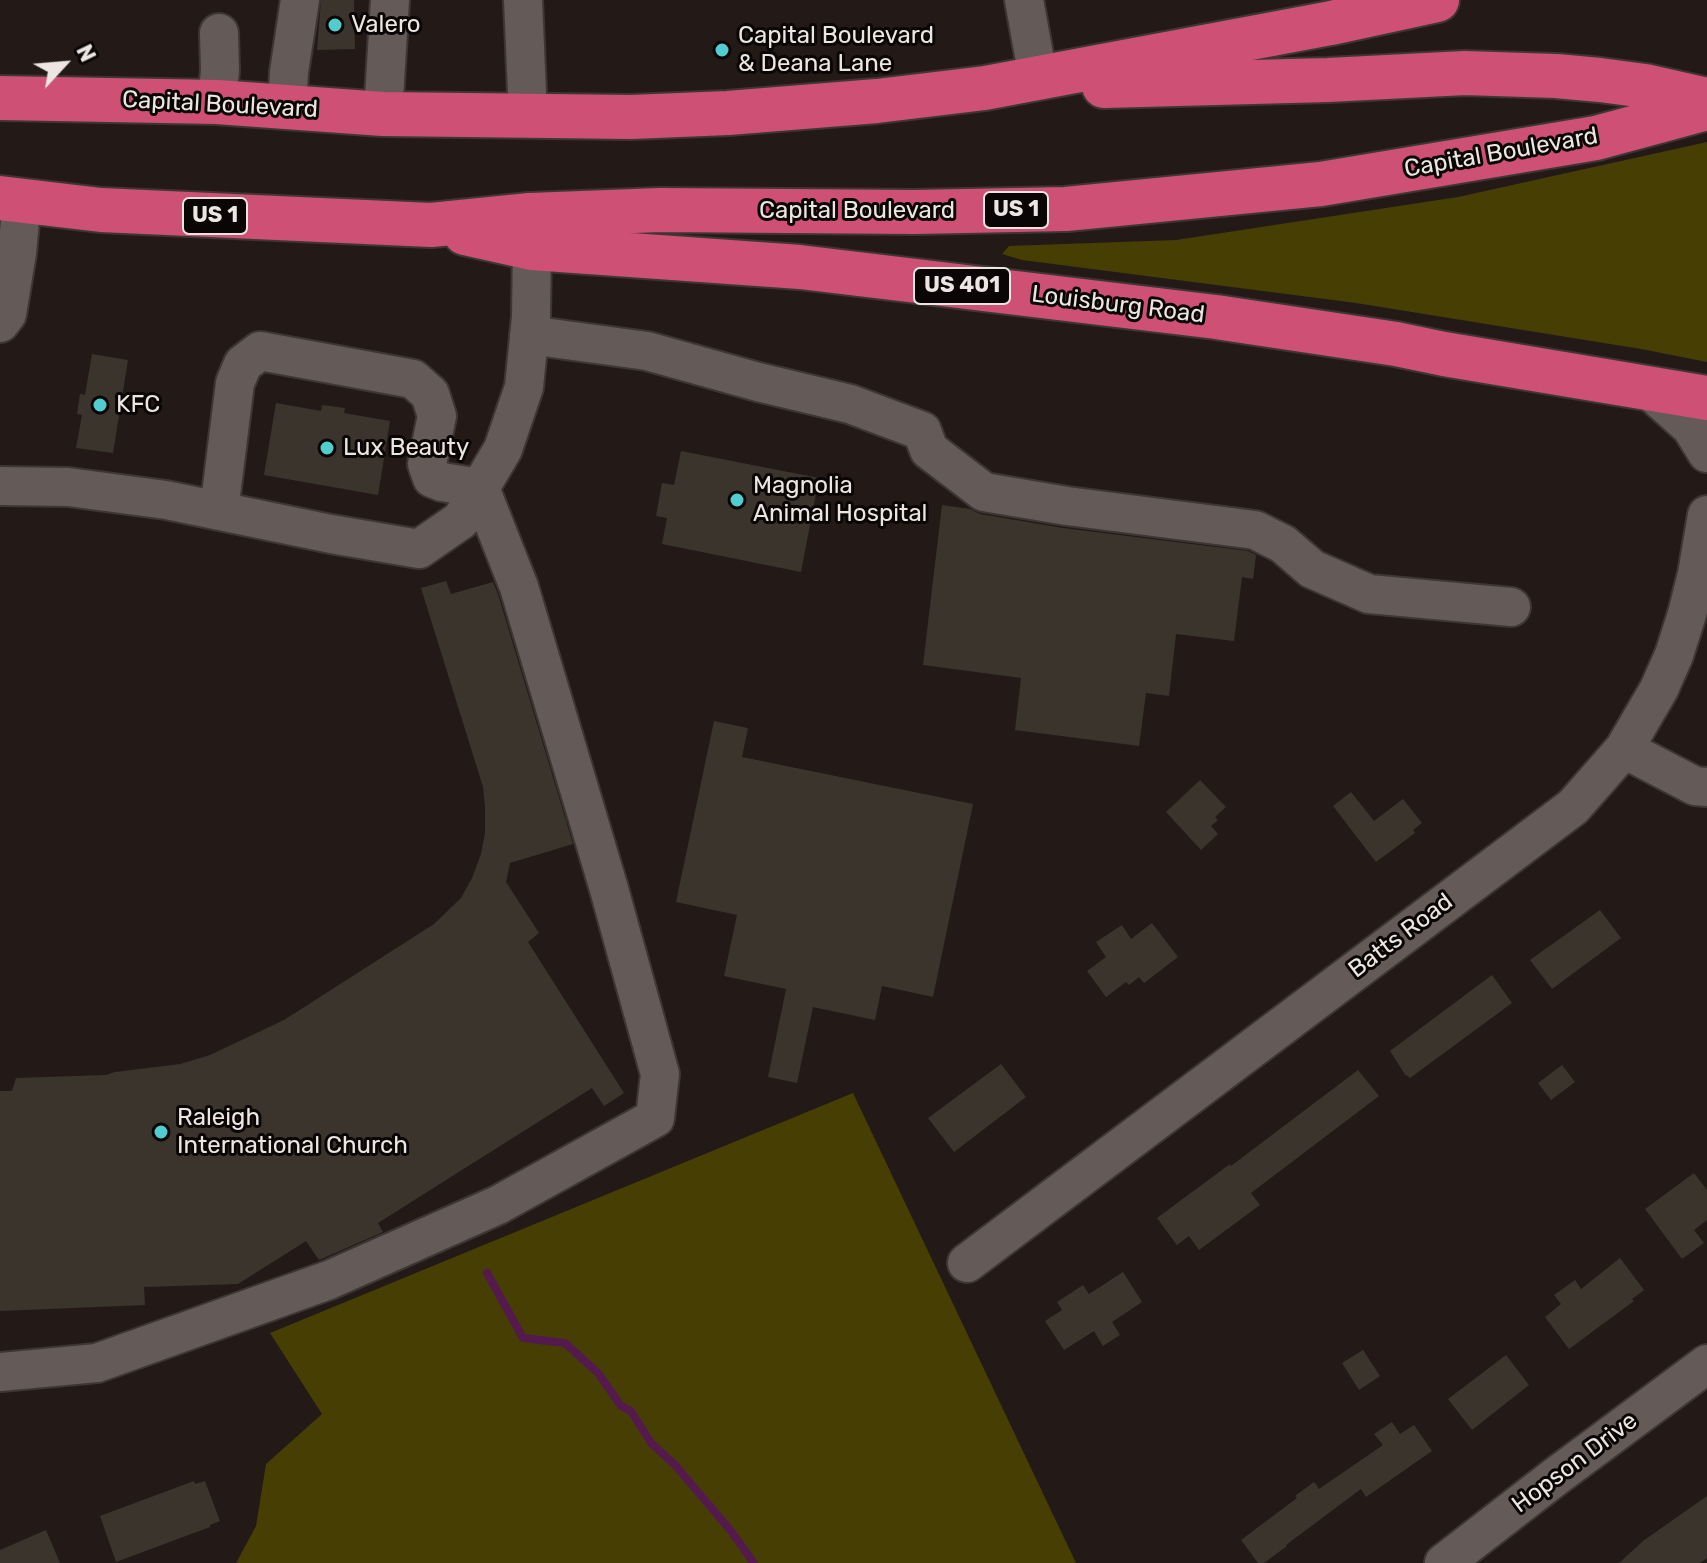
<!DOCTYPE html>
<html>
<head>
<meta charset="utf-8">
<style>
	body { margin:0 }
	#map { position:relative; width:1707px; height:1563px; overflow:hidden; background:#231a18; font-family:Rubik,sans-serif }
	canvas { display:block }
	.north { position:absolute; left:24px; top:24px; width:80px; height:80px; -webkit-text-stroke:6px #090605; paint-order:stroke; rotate:64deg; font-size:22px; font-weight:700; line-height:32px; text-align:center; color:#ebe5e3 }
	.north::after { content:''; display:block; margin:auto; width:28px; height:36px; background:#ebe5e3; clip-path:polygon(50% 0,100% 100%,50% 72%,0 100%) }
</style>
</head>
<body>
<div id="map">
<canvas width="1707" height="1563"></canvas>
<div class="north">N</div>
</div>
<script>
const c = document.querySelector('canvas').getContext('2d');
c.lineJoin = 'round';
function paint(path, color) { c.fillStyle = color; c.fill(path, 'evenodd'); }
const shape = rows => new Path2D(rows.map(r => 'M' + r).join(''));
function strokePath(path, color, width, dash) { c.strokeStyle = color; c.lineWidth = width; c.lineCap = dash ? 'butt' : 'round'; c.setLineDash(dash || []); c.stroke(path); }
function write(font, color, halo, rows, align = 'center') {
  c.font = font + ' Rubik,sans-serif'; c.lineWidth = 6; c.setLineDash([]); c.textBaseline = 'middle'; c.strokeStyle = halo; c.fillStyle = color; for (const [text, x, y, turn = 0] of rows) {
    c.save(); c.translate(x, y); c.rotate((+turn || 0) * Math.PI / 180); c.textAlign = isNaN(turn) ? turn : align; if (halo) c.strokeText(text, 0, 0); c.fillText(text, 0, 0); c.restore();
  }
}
paint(shape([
	[1707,142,1707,362,1641,349,1356,303,1022,260,1002,254,1009,246,1176,240,1458,197],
	[853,1093,1076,1563,236,1563,256,1526,266,1464,322,1414,270,1333]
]), '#463e03');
strokePath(shape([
	[487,1273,523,1338,565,1343,598,1373,621,1406,631,1411,651,1443,675,1465,731,1531,754,1563]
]), '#551a4d', 8);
paint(shape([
	[321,0,354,0,355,49,317,50],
	[92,354,128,360,113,453,76,448,82,415,77,414,80,394,85,395],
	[276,403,321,411,322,405,345,408,344,413,390,421,378,495,264,475],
	[681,451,819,478,801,572,662,544,667,518,656,516,662,483,674,485],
	[942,505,970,509,980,514,1063,528,1248,551,1256,555,1253,579,1242,577,1234,641,1176,634,1169,696,1146,693,1139,746,1015,730,1021,678,923,665],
	[446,581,451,594,493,582,498,594,573,844,510,863,506,882,539,933,528,942,624,1093,604,1106,592,1088,378,1223,383,1232,319,1260,306,1241,238,1284,144,1287,145,1305,0,1311,0,1091,12,1091,16,1078,106,1075,115,1072,180,1064,210,1055,284,1020,434,924,461,898,472,878,481,854,485,833,485,807,483,787,421,588],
	[714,721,748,728,742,757,973,804,933,997,882,986,875,1020,813,1007,797,1083,768,1077,786,989,724,976,737,915,676,902],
	[1200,780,1226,807,1215,817,1218,820,1211,826,1218,834,1201,850,1166,812],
	[1351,792,1374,821,1403,799,1422,823,1413,830,1415,833,1376,862,1333,806],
	[1600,910,1621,938,1552,989,1530,960],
	[1152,923,1178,957,1144,983,1139,977,1129,985,1126,982,1106,997,1087,971,1106,957,1096,942,1122,925,1131,939],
	[1492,975,1512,1003,1410,1078,1407,1075,1406,1076,1390,1051],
	[1001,1064,1026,1097,954,1152,928,1118],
	[1562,1065,1575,1082,1551,1100,1538,1083],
	[1358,1070,1379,1096,1251,1193,1260,1205,1199,1250,1189,1236,1177,1245,1157,1218,1230,1164,1231,1166],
	[1694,1173,1707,1190,1707,1220,1694,1230,1704,1243,1682,1259,1645,1209],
	[1620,1258,1644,1290,1632,1299,1634,1301,1569,1349,1545,1317,1561,1304,1554,1295,1575,1280,1581,1289],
	[1123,1272,1142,1302,1112,1322,1120,1335,1103,1346,1094,1331,1064,1350,1045,1321,1062,1310,1057,1302,1083,1285,1089,1294],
	[1363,1350,1380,1376,1359,1390,1342,1363],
	[1506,1355,1529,1385,1472,1430,1448,1399],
	[1392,1422,1400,1434,1414,1425,1432,1451,1366,1497,1361,1489,1286,1545,1287,1546,1264,1563,1258,1563,1241,1540,1297,1498,1295,1496,1314,1482,1319,1489,1383,1445,1374,1434],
	[194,1481,195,1484,205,1481,220,1521,210,1525,210,1527,116,1562,100,1516],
	[1707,1496,1707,1558,1700,1563,1619,1563,1643,1541],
	[46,1530,60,1563,0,1563,0,1550]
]), '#3a342d');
const minor = shape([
	[523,0,528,116],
	[1024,0,1038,77],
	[217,102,220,70,219,33],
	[287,108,289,72,300,0],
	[383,114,390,0],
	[0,323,7,314,17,253,22,200],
	[529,335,647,351,758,382,850,404,922,431,929,450,984,492,1067,506,1255,530,1283,544,1312,569,1369,594,1511,607],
	[1646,387,1691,427,1707,453],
	[0,486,68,487,166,500,331,534,419,549,461,520,503,449,524,387,531,317,532,248,530,218],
	[1624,749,1695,786,1707,787],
	[967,1263,1573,807,1624,749,1659,689,1674,655,1687,614,1697,574,1707,515],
	[0,1372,97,1363,329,1280,498,1205,655,1118,660,1074,609,889,519,587,480,488,442,482,432,478,427,464,437,416,430,394,413,379,260,351,243,364,235,383,219,511],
	[1444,1563,1555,1477,1707,1364]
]);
const highway = shape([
	[1104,86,1328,80,1465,73,1556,76,1600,80,1645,86,1707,100],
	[0,98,217,102,383,114,631,117,728,113,877,101,985,88,1331,23,1437,0],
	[0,198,101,210,431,225,530,215,660,210,914,212,1066,209,1321,184,1596,138,1707,108],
	[465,233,532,248,800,267,1216,317,1396,344,1444,354,1707,398]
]);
strokePath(minor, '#3d3635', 42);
strokePath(highway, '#3d3635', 48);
strokePath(minor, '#645a57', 38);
strokePath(highway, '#ce5074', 44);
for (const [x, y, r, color] of [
	[335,25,8,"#52cdcf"],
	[722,50,8,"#52cdcf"],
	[100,405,8,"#52cdcf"],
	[327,448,8,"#52cdcf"],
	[737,500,8,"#52cdcf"],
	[161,1132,8,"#52cdcf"]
]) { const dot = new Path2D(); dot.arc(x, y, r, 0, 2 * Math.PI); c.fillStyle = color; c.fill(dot); strokePath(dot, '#090605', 3); }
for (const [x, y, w] of [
	[1016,210,64],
	[215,216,64],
	[962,286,96]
]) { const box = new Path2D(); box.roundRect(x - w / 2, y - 18, w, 36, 6); c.fillStyle = '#090605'; c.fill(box); strokePath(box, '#ebe5e3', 2); }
write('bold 22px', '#ebe5e3', null, [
	["US 1",1016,210],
	["US 1",215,216],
	["US 401",962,286]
]);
write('24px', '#ebe5e3', '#090605', [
	["Valero",351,25],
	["Capital Boulevard",738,36],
	["& Deana Lane",738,64],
	["KFC",116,405],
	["Lux Beauty",343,448],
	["Magnolia",753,486],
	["Animal Hospital",753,514],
	["Raleigh",177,1118],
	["International Church",177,1146]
], 'left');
write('24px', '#ebe5e3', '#090605', [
	["Capital Boulevard",220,105,3],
	["Capital Boulevard",1501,153,-10],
	["Capital Boulevard",857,211],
	["Louisburg Road",1118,305,7],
	["Batts Road",1401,936,-37],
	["Hopson Drive",1575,1463,-37]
]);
</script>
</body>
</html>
